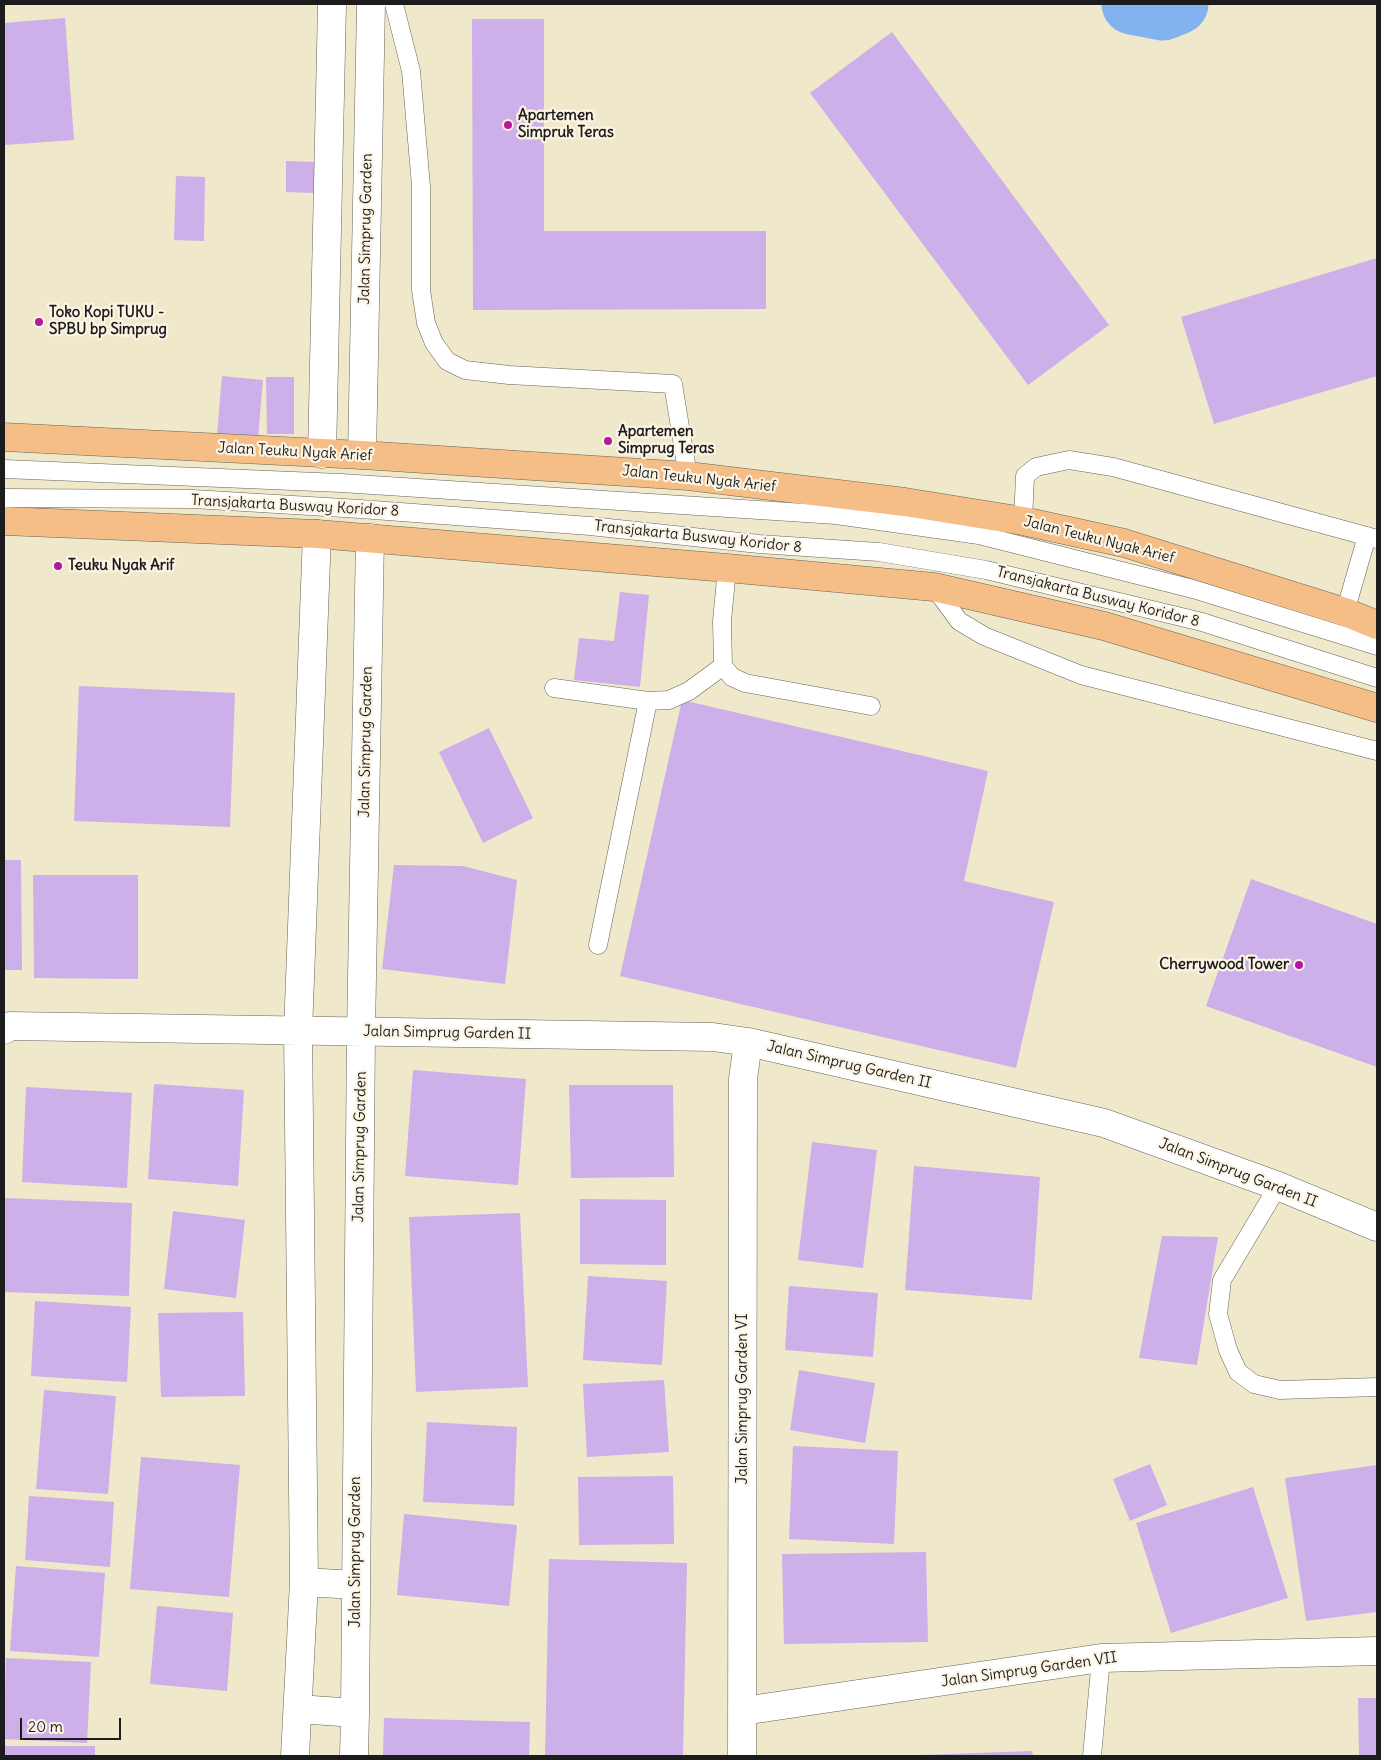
<!DOCTYPE html>
<html>
<head>
<meta charset="utf-8">
<style>
	body { margin:0 }
	#map { position:relative; width:1381px; height:1760px; overflow:hidden; background:#efe8cb; font-family:Delius,sans-serif }
	canvas { display:block }
	.frame { position:absolute; inset:0; border:5px solid #1c1c1c; pointer-events:none }
	.scale { position:absolute; left:20px; top:1718px; width:101px; height:22px; box-sizing:border-box; border:2px solid #1c1c1c; border-top:0; padding-left:6px; font-size:15px; line-height:18px; white-space:nowrap; color:#1c1c1c; -webkit-text-stroke:4px #fcf5e5; paint-order:stroke }
</style>
</head>
<body>
<div id="map">
<canvas width="1381" height="1760"></canvas>
<div class="frame"></div>
<div class="scale">20 m</div>
</div>
<script>
const c = document.querySelector('canvas').getContext('2d');
c.lineJoin = 'round';
const shape = rows => new Path2D(rows.map(r => 'M' + r).join(''));
function strokePath(path, color, width, dash) { c.strokeStyle = color; c.lineWidth = width; c.lineCap = dash ? 'butt' : 'round'; c.setLineDash(dash || []); c.stroke(path); }
function paint(path, color) { c.fillStyle = color; c.fill(path, 'evenodd'); }
function write(font, color, halo, rows, align = 'center') {
  c.font = font + ' Delius,sans-serif'; c.lineWidth = 4.5; c.setLineDash([]); c.textBaseline = 'middle'; c.strokeStyle = halo; c.fillStyle = color; for (const [text, x, y, turn = 0] of rows) {
    c.save(); c.translate(x, y); c.rotate((+turn || 0) * Math.PI / 180); c.textAlign = isNaN(turn) ? turn : align; if (halo) c.strokeText(text, 0, 0); c.fillText(text, 0, 0); c.restore();
  }
}
strokePath(shape([
	[1132,4,1163,10,1178,4]
]), '#83b3ee', 61);
paint(shape([
	[65,18,74,140,4,145,4,23],
	[472,19,544,19,544,231,766,231,766,309,473,310],
	[892,32,1109,325,1028,385,810,93],
	[286,161,315,162,314,193,286,192],
	[176,176,205,177,204,241,174,240],
	[1377,258,1377,376,1214,424,1181,317],
	[222,376,263,380,258,438,217,434],
	[266,377,294,377,294,434,267,434],
	[620,592,649,595,640,687,574,680,579,638,614,641],
	[79,686,235,693,230,827,74,821],
	[682,700,988,771,964,881,1054,902,1016,1068,620,976],
	[489,728,533,818,483,843,439,752],
	[4,860,21,860,22,970,4,970],
	[394,865,463,866,517,880,505,984,382,969],
	[33,875,138,875,138,979,34,978],
	[1251,879,1377,924,1377,1067,1206,1006],
	[413,1070,526,1079,518,1185,405,1176],
	[154,1084,244,1090,238,1186,148,1179],
	[569,1085,673,1085,674,1177,571,1178],
	[26,1087,132,1093,127,1188,22,1182],
	[812,1142,877,1150,863,1268,798,1260],
	[914,1166,1040,1177,1032,1300,905,1290],
	[4,1198,132,1203,129,1296,4,1292],
	[580,1199,666,1200,666,1265,580,1264],
	[173,1211,245,1220,236,1298,164,1289],
	[520,1213,528,1387,416,1392,409,1217],
	[1162,1236,1218,1237,1197,1365,1139,1358],
	[588,1276,667,1281,662,1365,583,1360],
	[789,1286,878,1293,873,1357,785,1350],
	[35,1301,131,1307,127,1382,31,1376],
	[243,1312,245,1396,161,1397,158,1313],
	[799,1370,875,1383,865,1443,790,1430],
	[664,1380,669,1452,587,1457,583,1384],
	[44,1390,116,1396,108,1494,36,1489],
	[427,1422,517,1427,514,1506,423,1502],
	[793,1446,898,1451,894,1544,789,1539],
	[141,1457,240,1465,229,1597,130,1589],
	[1150,1464,1167,1505,1130,1521,1113,1479],
	[1377,1465,1377,1612,1306,1621,1285,1478],
	[673,1476,674,1544,579,1545,578,1477],
	[1253,1487,1288,1598,1171,1633,1136,1523],
	[29,1496,114,1502,110,1567,25,1560],
	[404,1514,517,1525,509,1606,397,1595],
	[926,1552,928,1642,784,1644,782,1554],
	[549,1559,687,1563,683,1756,545,1756],
	[16,1566,105,1573,99,1657,10,1651],
	[157,1606,233,1613,227,1691,150,1684],
	[6,1658,91,1662,87,1743,4,1739],
	[1358,1698,1377,1698,1377,1756,1359,1756],
	[384,1718,530,1722,529,1756,383,1756],
	[4,1746,95,1746,95,1756,4,1756],
	[1032,1751,1033,1756,920,1756,920,1755]
]), '#cdafe9');
const lane = shape([
	[394,4,411,71,421,186,421,290,426,323,434,343,447,361,465,370,509,375,673,384,688,476],
	[4,469,341,483,836,515,979,535,1193,589,1377,646],
	[4,498,193,499,360,509,590,526,759,544,879,552,986,570,1202,622,1377,678],
	[1023,521,1025,476,1036,467,1069,460,1113,467,1377,539],
	[727,568,722,621,723,666,732,677,745,683,871,706],
	[934,587,959,621,984,636,1081,675,1377,751],
	[1345,612,1367,536],
	[554,688,648,701,669,700,689,691,723,666],
	[598,945,648,701],
	[1278,1186,1222,1280,1218,1314,1228,1350,1238,1372,1254,1384,1280,1390,1377,1387],
	[1092,1756,1101,1658]
]);
const street = shape([
	[322,454,332,4],
	[362,455,371,4],
	[4,1030,10,1026,713,1037,748,1042,1104,1123,1278,1186,1377,1227],
	[304,1582,356,1585],
	[298,1709,355,1713],
	[743,1711,1101,1658,1377,1651],
	[295,1756,304,1582,298,1031,317,534],
	[354,1756,355,1713,361,1032,370,538],
	[742,1756,743,1079,748,1042]
]);
const highway = shape([
	[4,437,362,455,688,476,905,502,1023,521,1124,543,1345,612,1377,625],
	[4,521,317,534,727,568,934,587,1104,626,1377,708]
]);
strokePath(lane, '#666359', 19);
strokePath(street, '#666359', 29);
strokePath(highway, '#666359', 29);
strokePath(lane, '#fff', 18);
strokePath(street, '#fff', 28);
strokePath(highway, '#f6be87', 28);
for (const [x, y, r, color] of [
	[508,125,5,"#b5179e"],
	[39,322,5,"#b5179e"],
	[608,441,5,"#b5179e"],
	[58,566,5,"#b5179e"],
	[1299,965,5,"#b5179e"]
]) { const dot = new Path2D(); dot.arc(x, y, r, 0, 2 * Math.PI); c.fillStyle = color; c.fill(dot); strokePath(dot, '#fcf5e5', 2); }
write('bold 15px', '#1c1c1c', '#fcf5e5', [
	["Apartemen",518,116],
	["Simpruk Teras",518,133],
	["Toko Kopi TUKU -",49,313],
	["SPBU bp Simprug",49,330],
	["Apartemen",618,432],
	["Simprug Teras",618,449],
	["Teuku Nyak Arif",68,566],
	["Cherrywood Tower",1289,965,"right"]
], 'left');
write('15px', '#1c1c1c', '#fcf5e5', [
	["Jalan Simprug Garden",366,229,-89],
	["Jalan Teuku Nyak Arief",295,452,3],
	["Jalan Teuku Nyak Arief",699,479,6],
	["Transjakarta Busway Koridor 8",295,506,3],
	["Transjakarta Busway Koridor 8",698,537,6],
	["Jalan Teuku Nyak Arief",1099,540,14],
	["Transjakarta Busway Koridor 8",1098,597,14],
	["Jalan Simprug Garden",366,742,-89],
	["Jalan Simprug Garden II",447,1033,1],
	["Jalan Simprug Garden II",849,1065,13],
	["Jalan Simprug Garden",360,1147,-89],
	["Jalan Simprug Garden II",1238,1173,21],
	["Jalan Simprug Garden VI",743,1399,-90],
	["Jalan Simprug Garden",356,1552,-90],
	["Jalan Simprug Garden VII",1029,1670,-8]
]);
</script>
</body>
</html>
